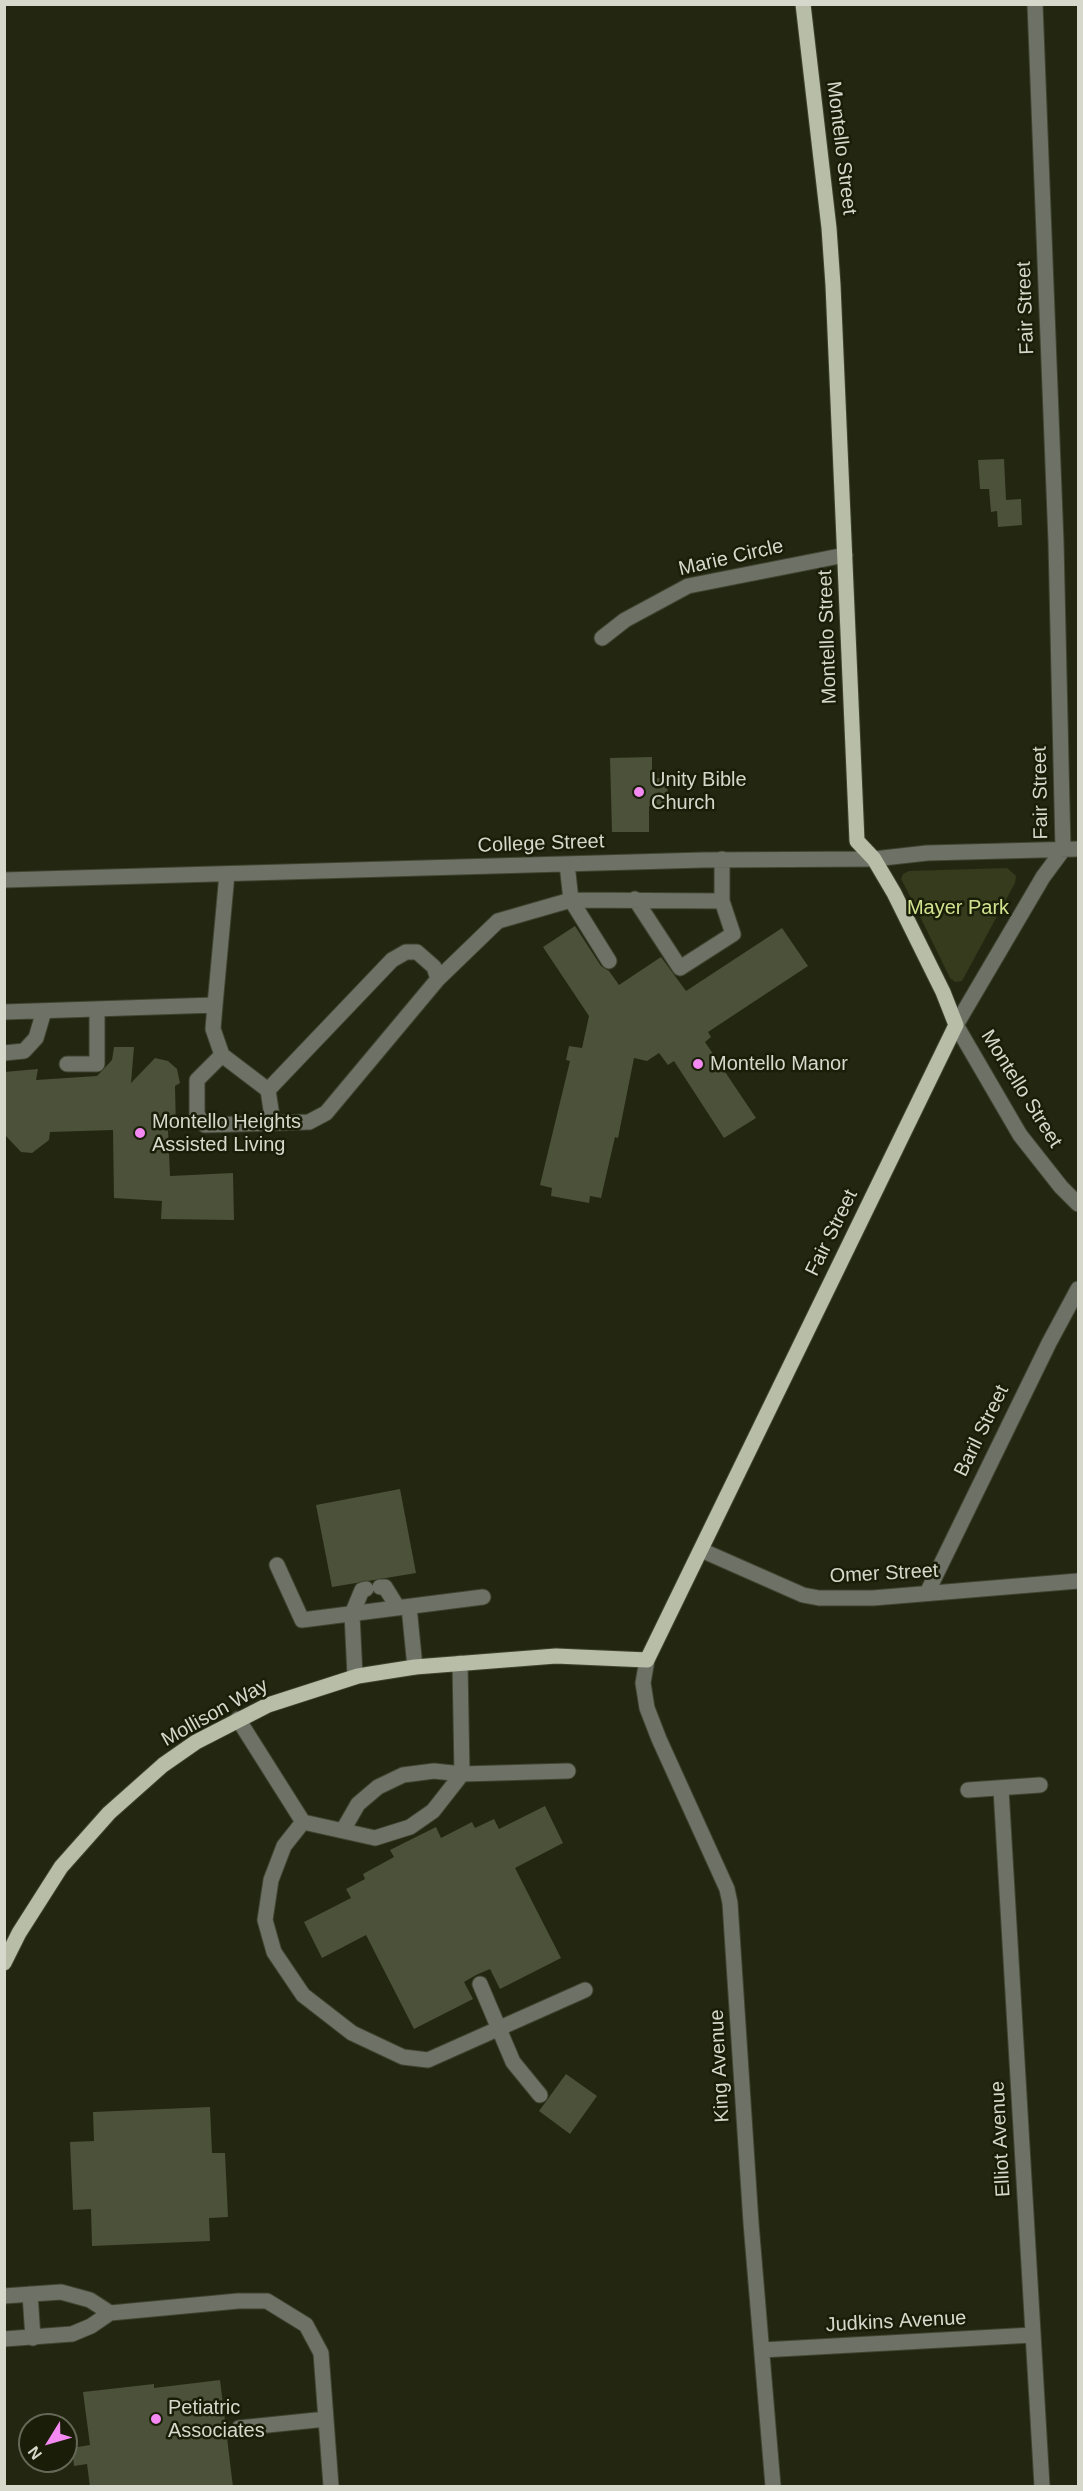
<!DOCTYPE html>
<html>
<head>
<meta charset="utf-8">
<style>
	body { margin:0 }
	#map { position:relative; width:1083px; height:2491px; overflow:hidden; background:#232711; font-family:Arial,sans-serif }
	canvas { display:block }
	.frame { position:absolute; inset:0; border:6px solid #d5d8ca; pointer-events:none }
	.north { position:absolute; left:18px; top:2413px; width:60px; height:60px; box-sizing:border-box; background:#1a1e08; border:2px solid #656856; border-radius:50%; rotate:233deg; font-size:16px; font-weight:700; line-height:24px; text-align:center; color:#d5d8ca }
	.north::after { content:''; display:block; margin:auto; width:21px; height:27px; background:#f489f1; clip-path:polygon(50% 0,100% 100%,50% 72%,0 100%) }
</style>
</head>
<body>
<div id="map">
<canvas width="1083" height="2491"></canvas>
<div class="frame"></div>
<div class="north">N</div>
</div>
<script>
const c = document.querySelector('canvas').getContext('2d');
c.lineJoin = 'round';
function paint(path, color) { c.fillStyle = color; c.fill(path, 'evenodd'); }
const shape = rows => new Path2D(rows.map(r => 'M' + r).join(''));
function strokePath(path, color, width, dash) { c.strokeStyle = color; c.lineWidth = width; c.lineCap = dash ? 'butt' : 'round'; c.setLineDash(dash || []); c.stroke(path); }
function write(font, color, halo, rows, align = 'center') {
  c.font = font + ' Arial,sans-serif'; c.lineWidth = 5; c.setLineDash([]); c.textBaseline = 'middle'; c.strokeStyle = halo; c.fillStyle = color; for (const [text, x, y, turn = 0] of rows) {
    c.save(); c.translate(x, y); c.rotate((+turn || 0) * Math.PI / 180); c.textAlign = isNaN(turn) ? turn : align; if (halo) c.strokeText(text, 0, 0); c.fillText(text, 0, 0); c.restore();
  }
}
paint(shape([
	[1007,868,1016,876,1015,883,962,981,955,982,950,978,907,890,901,879,903,874,909,871]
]), '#353b1c');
paint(shape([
	[1004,459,1006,500,1021,499,1022,525,998,527,997,511,991,512,989,489,980,489,978,460],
	[652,757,652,778,667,778,668,805,649,806,649,832,612,832,610,758],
	[575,926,601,966,609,971,619,985,661,957,686,991,782,928,808,966,708,1032,711,1037,705,1042,756,1118,724,1138,674,1061,668,1065,659,1053,647,1061,634,1058,618,1138,615,1137,601,1198,590,1196,589,1203,551,1196,552,1188,540,1185,570,1061,566,1060,569,1046,582,1048,589,1016,543,947],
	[114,1047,134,1047,131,1083,155,1058,168,1061,177,1069,180,1083,175,1086,176,1130,168,1130,170,1176,233,1173,234,1220,161,1219,162,1201,114,1198,113,1130,50,1132,49,1140,32,1153,21,1152,4,1134,4,1072,38,1069,36,1080,97,1076,112,1060],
	[400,1489,416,1573,332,1587,316,1505],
	[545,1806,563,1843,515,1868,561,1958,500,1989,490,1969,476,1975,464,1982,473,1999,414,2029,366,1935,322,1958,304,1922,351,1898,346,1889,365,1879,363,1874,394,1857,390,1850,436,1827,441,1838,472,1822,475,1828,494,1819,499,1829],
	[566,2074,597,2096,570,2134,539,2111],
	[210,2107,212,2153,225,2153,228,2217,209,2218,210,2241,92,2246,91,2209,73,2210,70,2142,94,2141,93,2112],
	[220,2380,233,2487,90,2487,87,2464,74,2466,72,2448,90,2445,83,2392,154,2384,154,2388]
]), '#4c5139');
const minor = shape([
	[1035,4,1056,542,1063,850,1043,877,956,1025,1020,1135,1061,1187,1078,1204],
	[602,638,625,620,688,586,845,555],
	[4,880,703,860,874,859,927,853,1078,849],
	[635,899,680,968,733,934,722,901],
	[571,900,722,901,722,859],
	[571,900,609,961],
	[438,979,498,921,571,900,567,864],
	[215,1005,213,1029,222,1055,197,1080,197,1115,205,1125,309,1122,326,1113,438,979,434,967,417,952,406,952,392,960,268,1090,222,1055],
	[4,1012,215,1005,227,874],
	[4,1053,24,1051,36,1038,44,1011],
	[67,1064,97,1064,97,1009],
	[268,1090,273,1123],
	[701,1550,803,1595,819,1598,873,1598,1078,1581],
	[277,1565,302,1620,483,1597],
	[380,1587,385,1587,398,1608],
	[927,1593,1049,1343,1078,1289],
	[409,1607,415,1667],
	[647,1660,643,1683,647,1708,659,1739,727,1889,730,1903,751,2223,773,2486],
	[460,1663,462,1774,568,1771],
	[355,1676,352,1614,362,1590,366,1589],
	[238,1719,303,1822],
	[462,1774,433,1811,410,1827,375,1838,303,1822,284,1846,271,1880,265,1920,274,1952,303,1995,352,2033,403,2057,428,2060,585,1990],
	[1001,1789,1042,2486],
	[968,1790,1040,1785],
	[343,1830,358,1804,378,1787,403,1775,434,1771,462,1774],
	[480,1984,513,2062,540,2095],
	[30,2294,33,2338],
	[4,2296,61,2292,90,2300,110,2313],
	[4,2339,72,2334,91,2326,110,2313,238,2301,267,2301,306,2325,321,2353,331,2486],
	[762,2350,1032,2335],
	[239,2428,326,2419]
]);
const major = shape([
	[4,1963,19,1933,61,1867,109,1813,163,1765,196,1742,268,1705,358,1676,415,1667,556,1656,647,1660,956,1025,943,992,894,893,874,859,857,841,833,285,829,228,803,4]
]);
strokePath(minor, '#3f432f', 17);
strokePath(major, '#3f432f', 17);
strokePath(minor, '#6e7166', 15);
strokePath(major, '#b8bda7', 15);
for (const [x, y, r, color] of [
	[639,792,6,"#f489f1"],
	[698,1064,6,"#f489f1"],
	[140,1133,6,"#f489f1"],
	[156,2419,6,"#f489f1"]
]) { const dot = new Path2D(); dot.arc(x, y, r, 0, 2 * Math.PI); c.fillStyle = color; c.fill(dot); strokePath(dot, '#1a1e08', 2); }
write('20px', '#d5d8ca', '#1a1e08', [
	["Montello Street",841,148,83],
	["Fair Street",1026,308,-92],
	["Marie Circle",731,558,-13],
	["Montello Street",828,637,-92],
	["Fair Street",1041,793,-91],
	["College Street",541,844,-2],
	["Montello Street",1021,1089,58],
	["Fair Street",832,1233,-64],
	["Baril Street",982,1431,-64],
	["Omer Street",884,1574,-3],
	["Mollison Way",215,1713,-29],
	["King Avenue",720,2066,-93],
	["Elliot Avenue",1001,2139,-93],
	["Judkins Avenue",896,2322,-3]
]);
write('20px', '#d5d8ca', '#1a1e08', [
	["Unity Bible",651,780],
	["Church",651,803],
	["Montello Manor",710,1064],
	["Montello Heights",152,1122],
	["Assisted Living",152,1145],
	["Petiatric",168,2408],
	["Associates",168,2431]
], 'left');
write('20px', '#d1e28f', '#1a1e08', [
	["Mayer Park",958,908]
]);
</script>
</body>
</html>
